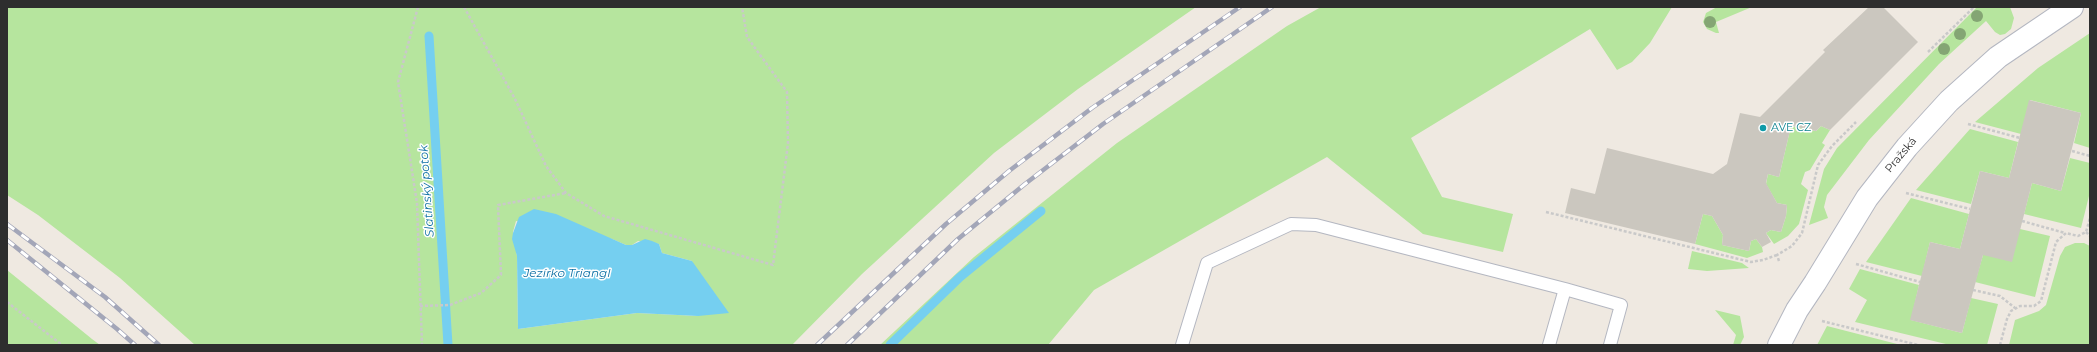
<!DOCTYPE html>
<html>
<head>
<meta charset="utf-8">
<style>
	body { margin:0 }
	#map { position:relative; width:2097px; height:352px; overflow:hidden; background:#efe9e1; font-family:Montserrat,sans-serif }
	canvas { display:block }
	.frame { position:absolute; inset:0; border:8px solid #2e2e2e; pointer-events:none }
</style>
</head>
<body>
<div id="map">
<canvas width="2097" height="352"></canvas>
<div class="frame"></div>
</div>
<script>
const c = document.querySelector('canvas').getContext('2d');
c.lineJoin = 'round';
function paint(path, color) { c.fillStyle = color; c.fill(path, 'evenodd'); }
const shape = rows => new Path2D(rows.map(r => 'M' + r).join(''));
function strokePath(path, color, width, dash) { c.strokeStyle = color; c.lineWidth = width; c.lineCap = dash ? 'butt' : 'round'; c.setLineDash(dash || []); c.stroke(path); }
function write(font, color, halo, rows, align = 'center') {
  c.font = font + ' Montserrat,sans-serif'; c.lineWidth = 3; c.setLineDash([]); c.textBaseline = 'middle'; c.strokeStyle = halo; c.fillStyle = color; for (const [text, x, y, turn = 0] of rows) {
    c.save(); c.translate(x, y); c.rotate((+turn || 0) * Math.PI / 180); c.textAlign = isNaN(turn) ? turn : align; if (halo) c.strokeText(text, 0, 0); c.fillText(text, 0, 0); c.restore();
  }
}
paint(shape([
	[7,7,1196,7,1078,89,994,153,862,274,792,345,195,345,120,278,38,215,7,195],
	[516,221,612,239,626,245,632,245,638,241,659,244,662,253,692,261,698,316,637,313,518,329,517,256,513,232],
	[1321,7,1672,7,1650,43,1632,62,1617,70,1590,29,1411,138,1442,197,1513,214,1503,252,1423,234,1327,157,1094,290,1048,345,880,345,974,257,1117,143,1287,26],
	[1717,7,1752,7,1716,22,1719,33,1716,33,1707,29,1703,22,1706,13],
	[1977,7,2010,7,2014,18,2011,29,2005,34,2000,35,1995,32,1986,21,1939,64,1869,140,1827,195,1824,207,1828,218,1809,225,1824,169,1837,148],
	[2090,33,2090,148,2074,143,2081,113,2030,100,2021,134,1975,122,2038,68],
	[1791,126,1816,131,1821,126,1830,130,1822,143,1825,145,1810,170,1805,172,1801,184,1808,190,1799,224,1788,236,1774,244,1766,233,1771,230,1781,232,1786,216,1787,205,1777,203,1766,184,1768,174,1779,177],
	[1970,129,2018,142,2009,178,1980,171,1971,204,1916,190],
	[2070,158,2090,163,2090,192,2081,228,2024,214,2032,183,2061,191],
	[1911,198,1969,214,1960,249,1930,242,1922,276,1866,262],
	[1703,214,1712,216,1723,235,1722,245,1749,251,1751,241,1756,239,1762,247,1763,252,1747,258,1695,244],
	[2020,229,2050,236,2035,297,1975,282,1983,255],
	[2075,243,2084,243,2090,246,2090,345,2009,345,2015,320,2039,311,2046,305,2060,256,2065,247],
	[1692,251,1742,263,1749,268,1707,271,1688,269],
	[1860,269,1919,285,1911,320,1962,333,1971,298,1998,304,1987,345,1950,345,1855,322,1867,300,1849,289],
	[7,270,92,339,100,345,7,345],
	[1715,310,1740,316,1744,337,1740,345,1733,345,1736,335],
	[1827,326,1901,345,1902,345,1817,345]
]), '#b6e59e');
paint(shape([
	[534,209,556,214,626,245,632,245,645,239,652,241,659,244,662,253,692,261,729,313,698,316,637,313,518,329,517,256,512,239,513,233,519,217]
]), '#75cff0');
strokePath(shape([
	[429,36,448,345],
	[890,345,960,277,1041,211]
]), '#75cff0', 9);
paint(shape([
	[1869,7,1883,7,1918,42,1830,130,1821,126,1816,131,1791,126,1779,177,1768,174,1766,183,1777,203,1787,205,1786,216,1781,232,1771,230,1766,233,1771,242,1762,247,1756,239,1751,241,1749,251,1722,245,1723,235,1712,216,1703,214,1695,244,1565,213,1571,188,1595,194,1607,148,1713,174,1727,164,1740,113,1760,117,1825,52,1823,50],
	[2029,100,2081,113,2061,191,2032,183,2012,262,1983,255,1962,333,1910,320,1930,242,1960,249,1980,171,2009,178]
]), '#cbc7bf');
const lane = shape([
	[1182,345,1207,263,1291,224,1316,225,1565,289],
	[1549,345,1565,289,1621,305,1610,345]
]);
const street = shape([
	[1779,345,1797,310,1815,283,1867,198,1907,147,1949,101,1998,57,2072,7]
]);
strokePath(lane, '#b4b7c1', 14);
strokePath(street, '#b4b7c1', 24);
strokePath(shape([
	[418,7,398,82,417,203,422,345],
	[464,7,515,99,546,166,566,193,604,216,773,265,788,143,787,92,747,37,742,7],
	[1928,52,1974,7],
	[1968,124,2020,138],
	[2072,151,2090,156],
	[1906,193,1970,209],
	[1546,212,1751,262,1763,260,1777,255],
	[2022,221,2065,233],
	[2086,232,2090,236],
	[1779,261,1777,255,1792,246,1802,233,1818,165,1832,146,1856,122],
	[1856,264,1920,282],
	[1973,290,2000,296,2015,308],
	[7,302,62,345],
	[420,306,450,305,481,293,501,275,498,205,566,193],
	[1822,321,1918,345],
	[2000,345,2007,319,2011,311,2020,306,2034,306,2041,301,2056,242,2066,233,2078,236,2086,232,2090,218]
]), '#c9c9c9', 2.5, [3, 2]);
strokePath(lane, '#fff', 12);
strokePath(street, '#fff', 22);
const rail = shape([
	[7,224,105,297,159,345],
	[7,240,117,329,135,345],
	[817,345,946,224,1009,171,1092,108,1240,7],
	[847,345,958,239,1025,184,1103,124,1272,7]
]);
strokePath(rail, '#a3a6b8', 4.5);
strokePath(rail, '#fff', 3, [9]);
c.fillStyle = '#84a574';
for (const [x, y] of [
	[1977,16],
	[1710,22],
	[1960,34],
	[1944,49]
]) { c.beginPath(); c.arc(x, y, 6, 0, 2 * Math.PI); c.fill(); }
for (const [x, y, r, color] of [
	[1763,128,4,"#0f9aa8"]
]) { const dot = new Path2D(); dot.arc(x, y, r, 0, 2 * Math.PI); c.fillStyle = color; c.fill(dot); strokePath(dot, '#fff', 1.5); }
write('11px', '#0d838f', '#fff', [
	["AVE CZ",1771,128]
], 'left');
write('11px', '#2e2e2e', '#fff', [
	["Pražská",1901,155,-50]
]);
write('italic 12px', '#0d6fa3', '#fff', [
	["Slatinský potok",427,191,-94],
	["Jezírko Triangl",567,273]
]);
</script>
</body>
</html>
